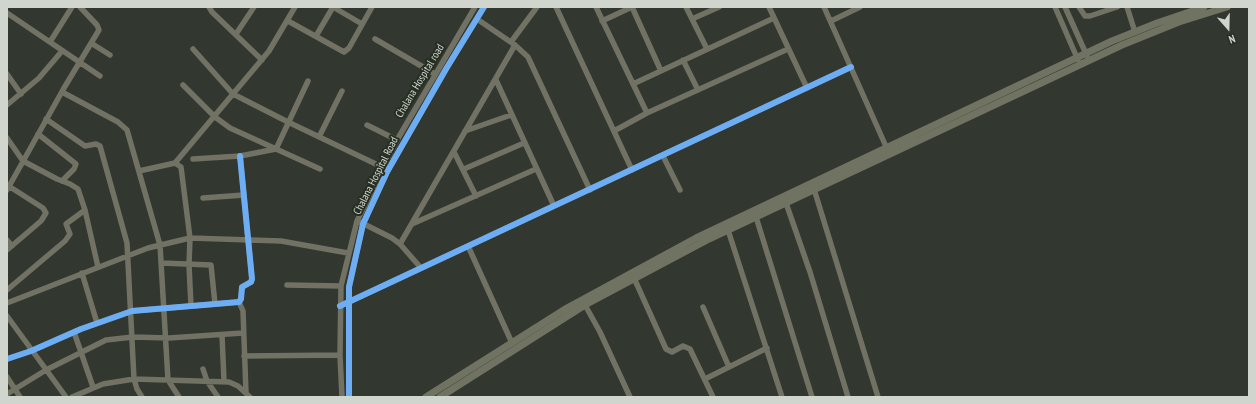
<!DOCTYPE html>
<html>
<head>
<meta charset="utf-8">
<style>
	body { margin:0 }
	#map { position:relative; width:1256px; height:404px; overflow:hidden; background:#323730; font-family:"PT Sans Narrow",sans-serif }
	canvas { display:block }
	.frame { position:absolute; inset:0; border:8px solid #d0d6ce; pointer-events:none }
	.north { position:absolute; left:1208px; top:8px; width:40px; height:40px; -webkit-text-stroke:3px #272f23; paint-order:stroke; rotate:160deg; font-size:11px; font-weight:700; line-height:16px; text-align:center; color:#d0d6ce }
	.north::after { content:''; display:block; margin:auto; width:14px; height:18px; background:#d0d6ce; clip-path:polygon(50% 0,100% 100%,50% 72%,0 100%) }
</style>
</head>
<body>
<div id="map">
<canvas width="1256" height="404"></canvas>
<div class="frame"></div>
<div class="north">N</div>
</div>
<script>
const c = document.querySelector('canvas').getContext('2d');
c.lineJoin = 'round';
const shape = rows => new Path2D(rows.map(r => 'M' + r).join(''));
function strokePath(path, color, width, dash) { c.strokeStyle = color; c.lineWidth = width; c.lineCap = dash ? 'butt' : 'round'; c.setLineDash(dash || []); c.stroke(path); }
function write(font, color, halo, rows, align = 'center') {
  c.font = font + ' "PT Sans Narrow",sans-serif'; c.lineWidth = 4; c.setLineDash([]); c.textBaseline = 'middle'; c.strokeStyle = halo; c.fillStyle = color; for (const [text, x, y, turn = 0] of rows) {
    c.save(); c.translate(x, y); c.rotate((+turn || 0) * Math.PI / 180); c.textAlign = isNaN(turn) ? turn : align; if (halo) c.strokeText(text, 0, 0); c.fillText(text, 0, 0); c.restore();
  }
}
strokePath(shape([
	[209,7,212,12,262,60],
	[333,7,362,24],
	[556,7,632,170],
	[596,7,647,113],
	[632,7,661,71],
	[686,7,707,49],
	[769,7,807,88],
	[824,7,888,151],
	[1055,7,1078,60],
	[1065,7,1087,56],
	[1079,7,1085,16,1090,16,1117,7],
	[1127,7,1135,32],
	[7,13,100,76],
	[477,19,515,45,528,57,590,190],
	[692,19,719,7],
	[288,21,344,52,349,48,372,7],
	[602,21,632,7],
	[831,21,860,7],
	[236,34,254,7],
	[316,36,333,7],
	[375,39,435,74],
	[50,42,72,7],
	[511,42,537,7],
	[91,43,110,55],
	[193,49,233,94,288,122,382,167],
	[683,60,698,90],
	[7,74,21,94],
	[496,80,554,206],
	[633,84,774,18],
	[183,85,215,117,230,128,320,169],
	[62,92,118,122,127,130,160,245,168,380,179,397],
	[7,105,39,78,62,51],
	[46,119,85,146,96,144,100,146,127,243,134,379,137,389,142,397],
	[367,125,397,140],
	[465,131,511,115],
	[614,131,647,113,788,49],
	[38,134,76,164,74,169,62,181],
	[319,137,342,91],
	[7,138,23,161,57,179,70,184,78,189,85,210,98,267],
	[454,152,476,196],
	[663,156,680,190],
	[193,159,240,156,276,149,308,81],
	[175,163,269,51,295,7],
	[464,169,524,143],
	[139,171,175,163,181,167,190,238,189,265,191,306],
	[7,185,43,208,46,213,41,221,7,250],
	[814,189,878,397],
	[7,190,64,88,99,30,97,25,80,7],
	[203,198,244,195],
	[786,203,810,272,848,397],
	[756,217,812,397],
	[360,222,392,238,400,244,421,268],
	[412,224,536,169],
	[728,230,782,397],
	[7,240,12,246],
	[400,244,515,45],
	[468,246,512,343],
	[161,263,211,265,215,304],
	[82,273,97,323],
	[634,278,666,349,672,352,683,346,690,349,713,397],
	[287,285,341,286],
	[7,290,65,241,70,234,66,224,85,210],
	[239,302,243,311,246,393],
	[7,303,148,248,190,238,281,241,348,253],
	[585,305,600,332,630,397],
	[340,306,851,67],
	[703,307,729,367],
	[7,316,66,397],
	[74,332,93,387],
	[222,335,224,381],
	[244,356,340,355],
	[7,359,31,351,81,329,132,311,239,302,241,299,242,287,251,282,252,279,240,156],
	[203,369,207,381,218,397],
	[7,377,20,397],
	[705,379,767,348],
	[7,394,46,370,106,340,133,337,169,338,243,333],
	[72,397,103,384,134,379,229,382,238,386,250,397],
	[342,397,340,355,341,286,357,221,397,140,475,7],
	[349,397,349,287,363,224,387,172,446,69,484,7]
]), '#717264', 5.5);
strokePath(shape([
	[426,397,567,308,696,238,1112,41,1157,23,1204,7],
	[440,397,585,305,709,239,1122,45,1179,22,1227,7]
]), '#707262', 7);
strokePath(shape([
	[340,306,851,67],
	[7,359,31,351,81,329,132,311,239,302,241,299,242,287,251,282,252,279,240,156],
	[349,397,349,287,363,224,387,172,446,69,484,7]
]), '#6dadf4', 6);
write('11px', '#d0d6ce', '#272f23', [
	["Chalana Hospital road",420,81,-59],
	["Chalana Hospital Road",376,176,-63]
]);
</script>
</body>
</html>
